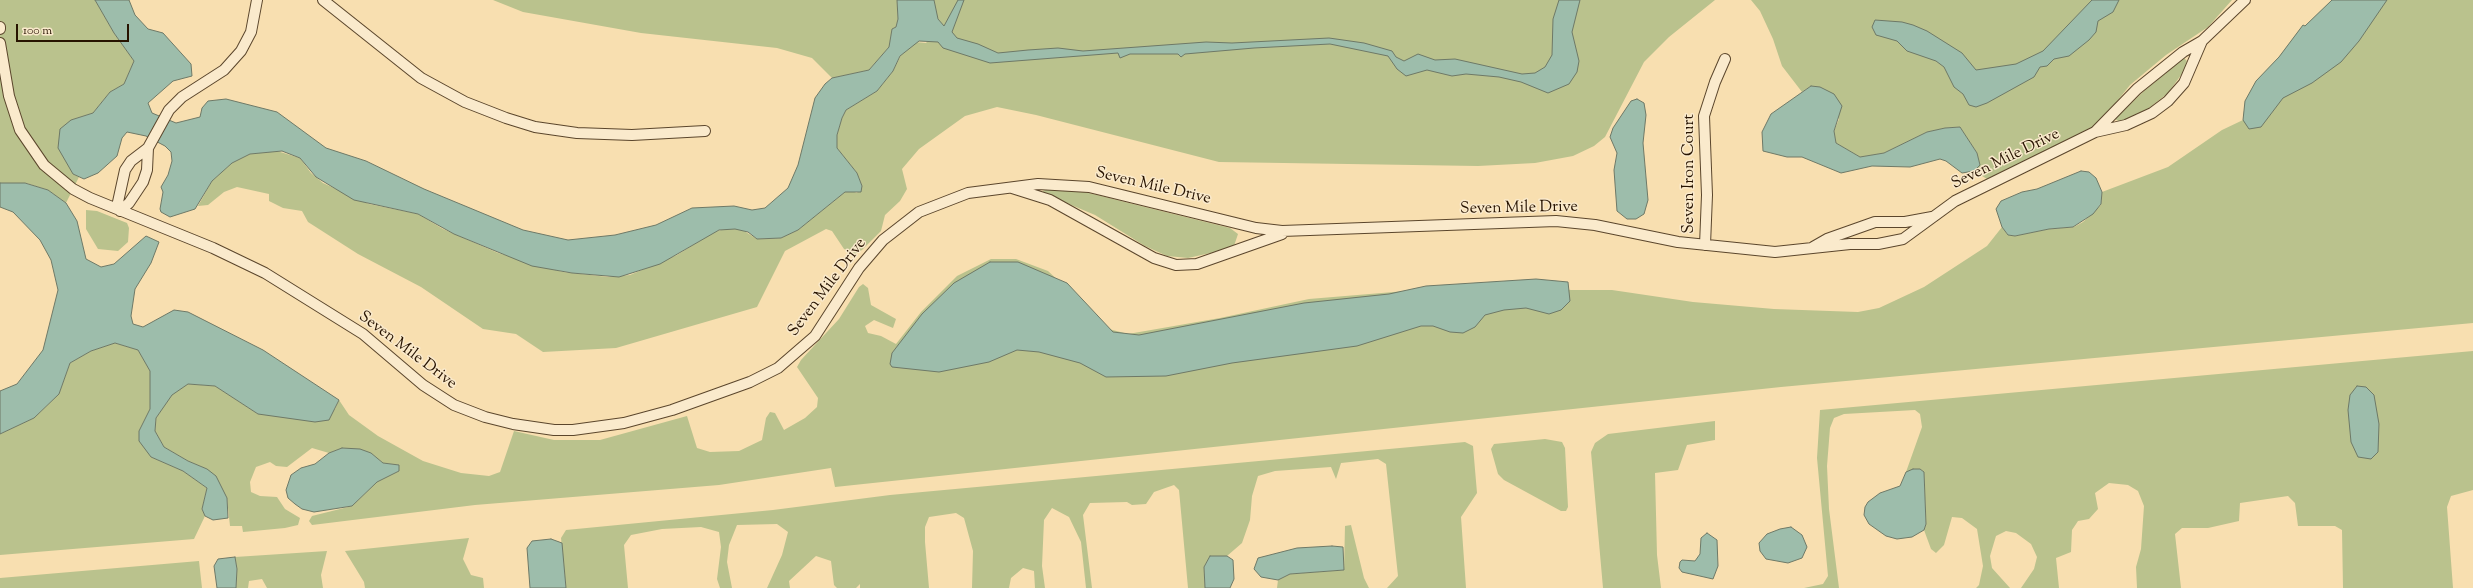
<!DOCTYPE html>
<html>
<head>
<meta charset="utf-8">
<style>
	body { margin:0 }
	#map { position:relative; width:2473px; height:588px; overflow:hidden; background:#f8dfb0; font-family:"Sorts Mill Goudy",serif }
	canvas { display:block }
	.scale { position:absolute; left:16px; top:24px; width:113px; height:18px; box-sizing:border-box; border:2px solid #271300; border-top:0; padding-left:5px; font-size:12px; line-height:14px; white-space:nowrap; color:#271300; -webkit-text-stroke:3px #faeacc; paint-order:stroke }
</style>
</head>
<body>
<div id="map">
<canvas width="2473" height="588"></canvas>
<div class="scale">100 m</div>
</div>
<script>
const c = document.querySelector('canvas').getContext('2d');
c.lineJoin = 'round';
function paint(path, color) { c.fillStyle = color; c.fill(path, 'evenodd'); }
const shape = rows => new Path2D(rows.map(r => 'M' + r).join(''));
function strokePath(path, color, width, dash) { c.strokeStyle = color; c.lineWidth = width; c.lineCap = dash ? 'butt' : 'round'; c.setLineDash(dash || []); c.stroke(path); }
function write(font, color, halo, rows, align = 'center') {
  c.font = font + ' "Sorts Mill Goudy",serif'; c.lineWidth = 3; c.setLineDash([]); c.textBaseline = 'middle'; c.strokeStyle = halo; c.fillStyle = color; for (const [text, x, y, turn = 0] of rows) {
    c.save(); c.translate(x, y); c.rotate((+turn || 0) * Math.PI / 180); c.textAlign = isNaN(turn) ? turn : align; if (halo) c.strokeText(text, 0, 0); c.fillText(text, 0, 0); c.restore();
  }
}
paint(shape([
	[0,0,95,0,114,33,134,61,124,84,110,92,93,113,71,120,73,174,79,177,66,203,48,190,26,183,0,183],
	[493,0,897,0,898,19,896,27,892,29,889,47,869,70,832,78,812,58,777,48,641,33,523,12],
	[934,0,1715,0,1669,37,1644,62,1605,137,1594,146,1573,156,1535,163,1478,166,1219,162,1036,115,997,107,965,116,919,149,902,169,907,189,900,201,885,215,881,231,862,250,855,254,844,249,832,231,826,229,785,251,757,307,616,348,543,352,516,334,483,329,421,287,358,254,308,222,302,211,283,208,269,201,269,194,237,187,224,192,208,205,198,206,212,181,232,163,250,154,277,151,300,158,311,173,323,183,369,204,418,214,443,229,498,253,563,272,608,277,630,275,677,255,714,232,725,229,741,229,757,239,781,238,798,230,845,192,849,190,857,193,862,186,857,173,837,148,837,135,842,118,846,110,877,91,893,71,901,55,916,42,926,43,942,25,936,15],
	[1751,0,2232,0,2208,27,2166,55,2130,85,2095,129,1987,179,1974,171,1980,165,1977,153,1960,127,1945,128,1927,132,1884,153,1860,157,1836,143,1834,131,1839,119,1811,86,1802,92,1782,66,1773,39,1760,11],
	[2332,0,2473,0,2473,323,1781,387,835,487,831,468,719,485,475,505,312,525,309,521,312,516,352,506,377,482,399,471,398,465,383,463,371,453,342,448,329,453,312,448,287,467,276,466,270,462,256,467,250,482,251,492,260,496,277,497,285,509,300,518,298,525,285,528,243,532,242,526,230,526,227,498,207,469,188,461,164,447,155,431,156,418,171,395,188,384,215,386,258,414,335,409,339,400,349,415,378,436,423,461,461,473,489,476,500,472,514,431,554,440,600,440,687,416,697,448,710,452,739,451,762,440,766,418,770,412,775,413,784,430,805,418,817,407,818,398,797,367,801,360,839,319,859,287,863,284,868,288,871,305,896,319,893,328,874,320,865,326,868,333,881,336,896,344,921,312,957,276,991,259,1016,259,1048,271,1074,295,1105,328,1128,334,1220,318,1309,299,1442,288,1532,285,1571,290,1612,290,1693,302,1774,309,1858,312,1879,308,1924,287,1987,246,2002,227,2008,235,2015,236,2049,229,2074,227,2083,222,2101,205,2102,192,2168,167,2222,130,2243,120,2245,101,2256,81,2279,57,2303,25,2305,26],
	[2184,58,2187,61,2184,71,2168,93,2144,112,2120,122,2115,119,2144,91],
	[1047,189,1081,191,1145,207,1230,228,1238,234,1234,246,1215,252,1188,258,1167,256,1145,246,1095,215,1043,193,1043,191],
	[86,210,97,211,127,223,129,228,128,242,118,251,98,249,86,229],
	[115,343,138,350,150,370,150,409,139,431,151,457,183,471,207,488,202,509,205,516,194,539,0,555,0,434,34,418,59,394,70,363,91,351],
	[2473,351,2473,490,2451,496,2447,507,2453,588,2343,588,2342,530,2335,526,2298,526,2295,503,2288,496,2240,503,2239,521,2208,528,2182,528,2175,534,2181,588,2137,588,2136,567,2141,549,2144,506,2138,491,2128,485,2109,483,2095,493,2098,509,2089,519,2078,521,2072,530,2071,552,2056,558,2059,588,2021,588,2034,569,2037,557,2031,544,2016,533,2006,531,1996,536,1990,556,1992,568,2010,588,1976,588,1979,585,1983,566,1977,529,1962,518,1952,517,1944,545,1936,553,1931,549,1924,530,1926,524,1924,472,1920,469,1906,472,1922,427,1920,414,1915,410,1844,414,1834,418,1830,428,1827,466,1829,509,1839,588,1804,588,1823,584,1828,576,1817,458,1820,410],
	[1715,421,1715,440,1687,445,1678,470,1655,473,1657,555,1661,588,1603,588,1591,452,1595,443,1608,434],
	[1545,439,1562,442,1565,448,1568,507,1566,511,1561,511,1504,480,1498,474,1491,449,1494,444],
	[1465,442,1473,446,1477,493,1461,517,1466,588,1387,588,1398,576,1386,464,1378,459,1341,463,1336,479,1331,467,1275,471,1258,476,1252,496,1250,520,1242,543,1227,556,1210,556,1204,567,1205,588,1188,588,1179,490,1174,485,1154,492,1146,504,1132,505,1127,502,1090,503,1083,515,1092,588,1086,588,1081,542,1069,517,1052,508,1044,520,1042,566,1045,588,1035,588,1034,571,1023,568,1011,578,1009,588,972,588,973,551,964,518,956,513,929,517,925,527,925,542,929,588,860,588,860,584,856,588,837,588,834,585,831,561,816,556,789,581,790,588,767,588,782,555,788,532,777,524,737,525,729,545,727,562,732,588,720,588,717,579,721,547,719,532,701,527,662,529,631,535,624,545,628,588,566,588,561,538,566,530,773,510,890,495],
	[1351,525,1364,578,1369,588,1277,588,1278,580,1290,574,1344,570,1345,526],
	[469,538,463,559,471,575,483,578,484,588,365,588,364,582,345,551],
	[327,551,321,575,323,588,267,588,262,579,249,581,248,588,236,588,237,569,235,557],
	[199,561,202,588,0,588,0,578]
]), '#bac28d');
const water = shape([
	[95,0,129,0,135,15,148,29,163,33,191,64,192,76,173,81,148,103,152,113,176,123,200,117,202,108,208,101,226,99,277,112,326,148,366,161,424,189,523,230,568,240,615,235,656,225,692,208,734,206,752,210,765,208,788,188,798,165,815,98,825,84,832,78,869,70,889,47,892,29,896,27,898,19,897,0,934,0,938,19,944,26,958,0,964,0,952,32,957,38,978,44,998,53,1028,50,1058,48,1083,51,1206,42,1232,43,1329,38,1364,43,1392,51,1396,57,1404,61,1418,54,1435,60,1455,59,1522,74,1535,73,1545,67,1552,55,1553,19,1559,0,1580,0,1572,32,1579,61,1577,72,1569,84,1548,93,1521,82,1499,77,1466,74,1452,76,1427,70,1406,76,1397,69,1388,56,1330,44,1254,48,1185,54,1181,57,1178,54,1130,54,1120,58,1118,53,990,63,943,48,938,42,919,41,900,56,893,71,877,91,846,110,842,118,837,135,837,148,857,173,862,186,861,192,845,192,798,230,781,238,757,239,748,232,735,229,719,230,660,264,619,277,572,273,532,266,454,234,418,214,354,200,316,177,300,158,282,151,250,154,232,163,212,181,195,209,170,217,161,212,160,209,163,192,161,187,168,175,172,161,171,152,165,146,146,136,127,132,122,138,117,156,98,173,84,179,73,174,58,148,60,129,71,120,93,113,110,92,124,84,134,61,114,33,95,0],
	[2092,0,2119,0,2113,12,2098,21,2096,32,2089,40,2069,56,2054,59,2047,66,2040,67,2034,77,1987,103,1976,107,1969,105,1963,94,1954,87,1944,67,1936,61,1907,51,1897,41,1876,35,1872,27,1875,20,1902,22,1913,25,1927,31,1962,53,1976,70,2016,64,2043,51,2092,0],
	[2332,0,2387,0,2359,41,2341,62,2312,83,2283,98,2261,127,2249,129,2243,120,2245,101,2256,81,2279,57,2303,25,2305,26,2332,0],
	[1811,86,1820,87,1834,94,1842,106,1834,131,1836,143,1860,157,1884,153,1927,132,1945,128,1960,127,1977,153,1980,165,1974,171,1962,173,1946,161,1940,159,1910,167,1872,166,1841,173,1802,157,1787,157,1763,151,1762,132,1771,114,1811,86],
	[1637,99,1644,103,1646,115,1643,143,1648,200,1644,214,1636,219,1627,219,1617,211,1614,170,1617,153,1610,137,1613,128,1631,101,1637,99],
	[2081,171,2089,172,2096,178,2102,192,2101,204,2093,214,2073,227,2049,229,2015,236,2008,235,2002,227,1996,209,2001,201,2022,192,2037,189,2081,171],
	[0,183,25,183,48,190,66,203,77,221,86,259,101,267,114,264,146,236,159,242,151,263,135,289,131,316,133,324,143,327,174,310,188,312,263,350,339,400,329,420,315,422,258,414,215,386,188,384,172,395,156,418,155,431,164,447,188,461,207,469,216,476,227,498,228,518,213,520,205,516,202,509,207,488,183,471,151,457,139,441,139,431,150,409,150,371,138,350,115,343,91,351,70,363,59,394,34,418,0,434,0,391,17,384,43,350,58,290,51,260,40,240,13,212,0,207,0,183],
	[990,262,1018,262,1067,283,1113,332,1139,335,1304,303,1389,294,1426,286,1536,279,1568,282,1570,301,1561,310,1549,314,1526,308,1504,310,1485,315,1475,327,1463,333,1450,332,1433,326,1421,326,1357,346,1232,363,1166,376,1106,377,1080,363,1039,352,1017,350,989,362,939,372,892,367,890,364,892,353,922,314,954,283,990,262],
	[2357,386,2366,387,2374,395,2379,424,2378,452,2371,459,2358,457,2351,442,2348,410,2350,395,2357,386],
	[342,448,360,449,371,453,383,463,399,465,399,471,377,482,352,506,314,512,302,509,295,504,288,498,286,490,291,475,301,468,315,464,329,453,342,448],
	[1913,469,1920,469,1924,472,1926,524,1924,530,1912,537,1897,539,1886,536,1869,524,1864,515,1865,507,1868,502,1880,493,1900,486,1906,472,1913,469],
	[1791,527,1802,535,1807,547,1802,558,1788,563,1766,559,1760,551,1759,543,1767,534,1780,529,1791,527],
	[1707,533,1717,540,1718,566,1713,579,1682,572,1679,568,1680,562,1682,560,1695,561,1700,554,1701,538,1707,533],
	[551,539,562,543,566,588,530,588,527,548,532,541,551,539],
	[1332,546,1343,547,1344,570,1290,574,1278,580,1261,577,1254,569,1258,558,1297,548,1332,546],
	[1210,556,1227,556,1233,560,1234,579,1230,588,1205,588,1204,567,1210,556],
	[235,557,237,569,236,588,217,588,214,566,218,559,235,557]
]);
paint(water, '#9dbdab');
strokePath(water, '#6e7967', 1);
const minor = shape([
	[323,0,421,78,465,102,506,118,535,127,577,133,632,135,705,131],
	[0,27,0,29],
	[0,43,9,96,20,130,44,165,73,189,90,198,213,248,265,273,363,334,423,385,454,405,485,417,513,424,554,430,573,430,624,423,672,410,750,382,778,368,815,336,859,268,883,240,919,212,968,193,1038,184,1089,187,1256,228,1282,231,1556,221,1595,225,1678,242,1775,252,1850,244,1878,244,1903,239,1955,201,2095,132,2126,125,2152,113,2168,101,2184,83,2202,41],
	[2095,132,2137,89,2183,52,2202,41,2245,0],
	[148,148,131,161,125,170,118,202,120,211,129,203,143,182,147,170,148,148,169,110,182,97,224,70,241,51,251,32,257,0],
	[1012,188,1050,200,1154,258,1176,265,1197,264,1282,234],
	[1705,245,1707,195,1704,116,1715,82,1725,59],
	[1813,247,1827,239,1875,222,1905,222,1932,217]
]);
strokePath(minor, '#5b462c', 12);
strokePath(minor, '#faeacc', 10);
write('16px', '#271300', '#faeacc', [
	["Seven Mile Drive",2006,160,-26],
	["Seven Iron Court",1690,174,-90],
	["Seven Mile Drive",1153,187,13],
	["Seven Mile Drive",1519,209,-1],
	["Seven Mile Drive",828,288,-53],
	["Seven Mile Drive",407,351,37]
]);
</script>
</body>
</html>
